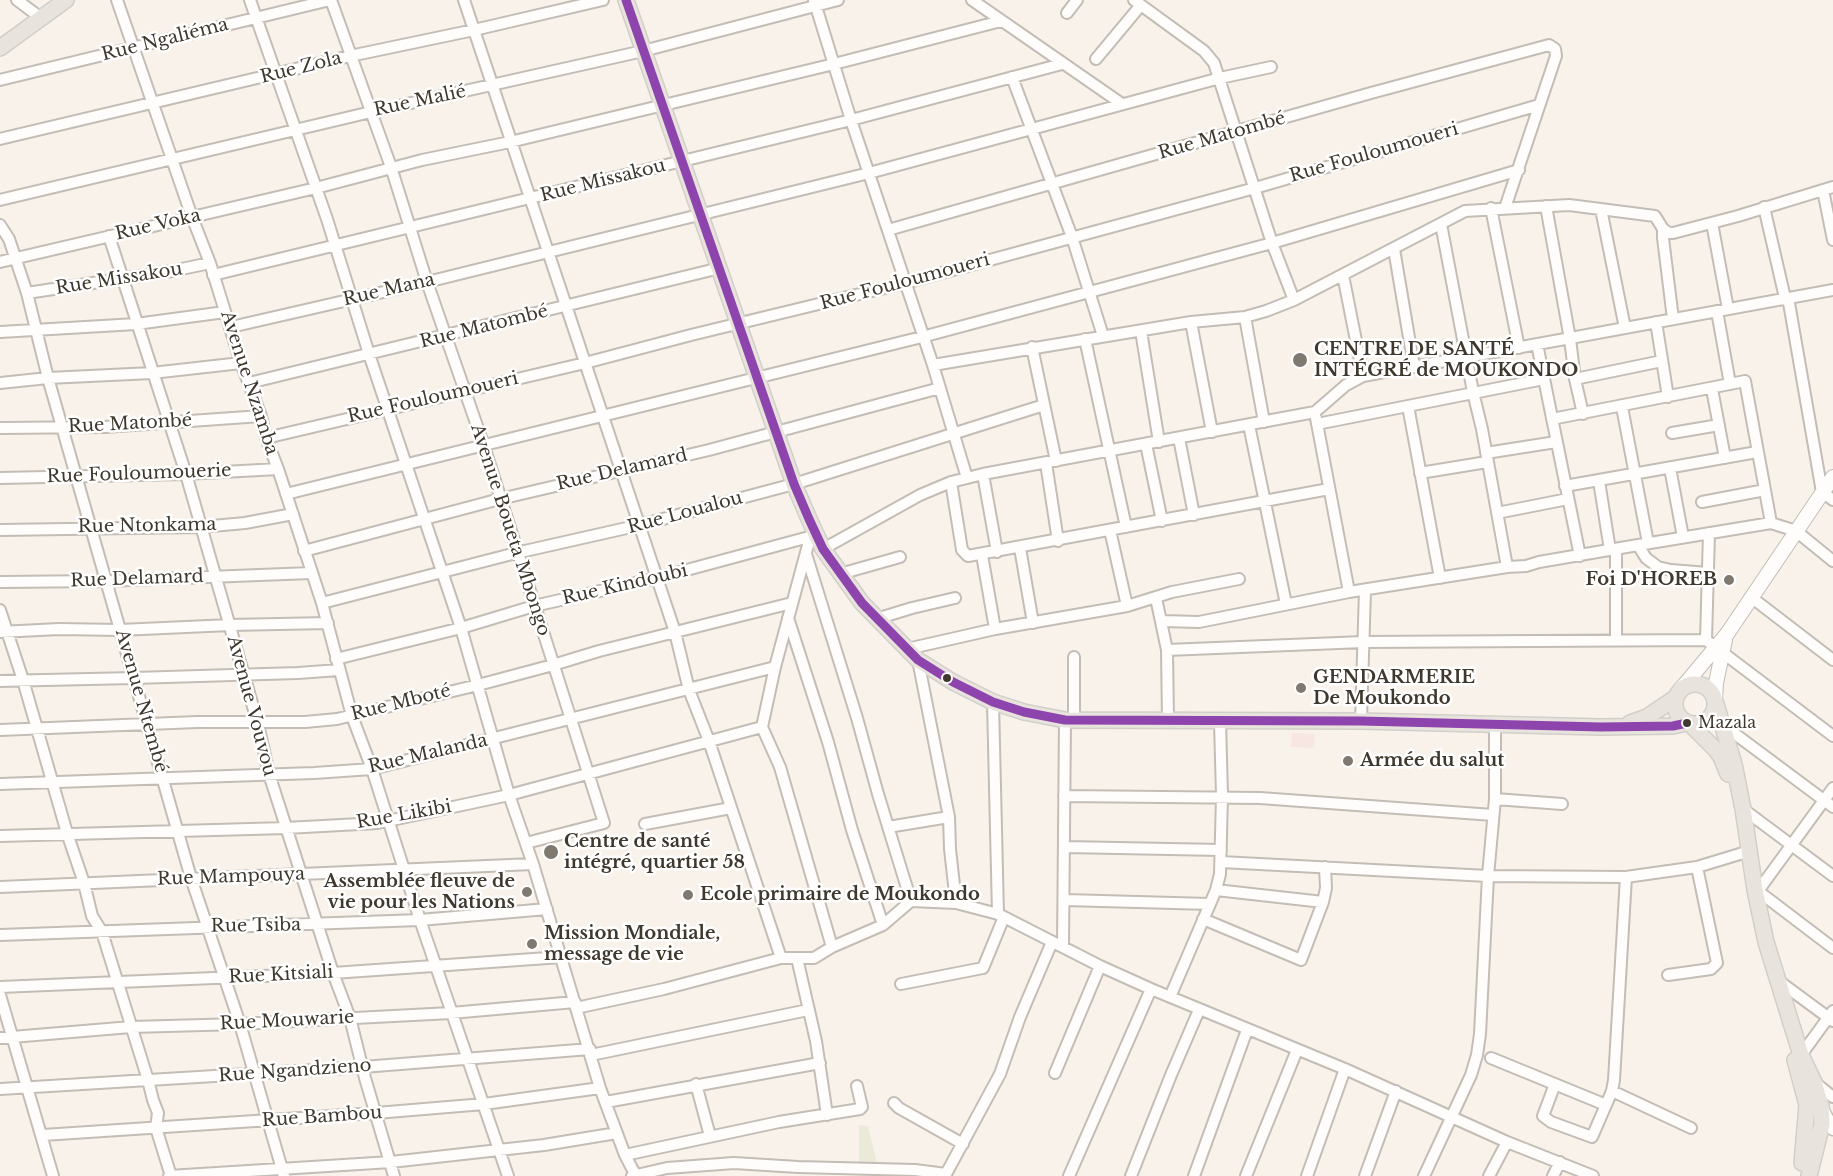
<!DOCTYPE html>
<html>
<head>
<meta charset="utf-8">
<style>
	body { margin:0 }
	canvas { display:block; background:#f9f2eb }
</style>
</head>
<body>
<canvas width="1833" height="1176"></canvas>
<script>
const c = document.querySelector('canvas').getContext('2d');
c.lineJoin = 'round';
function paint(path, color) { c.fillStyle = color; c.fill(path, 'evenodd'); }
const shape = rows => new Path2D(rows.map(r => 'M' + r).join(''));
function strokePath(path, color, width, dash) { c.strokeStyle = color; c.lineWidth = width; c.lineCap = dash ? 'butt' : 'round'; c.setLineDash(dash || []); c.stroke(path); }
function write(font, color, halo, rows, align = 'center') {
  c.font = font + ' "Libre Baskerville",serif'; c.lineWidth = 5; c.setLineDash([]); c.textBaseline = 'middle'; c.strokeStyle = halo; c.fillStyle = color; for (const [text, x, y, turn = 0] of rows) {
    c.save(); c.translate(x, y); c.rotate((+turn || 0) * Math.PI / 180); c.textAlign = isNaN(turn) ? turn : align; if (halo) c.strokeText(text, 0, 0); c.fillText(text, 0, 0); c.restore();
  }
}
paint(shape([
	[1292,733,1315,734,1314,748,1291,747]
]), '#f8e6e2');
paint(shape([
	[859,1125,868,1126,879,1172,937,1176,859,1176]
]), '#eaead8');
const minor = shape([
	[17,0,41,18],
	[117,0,192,217,210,263,241,363,261,416,266,438,278,469,322,603,352,716,372,769,420,920,508,1176],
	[250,0,327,219,369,354,461,628,509,795,533,864,600,1088,625,1155,636,1176],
	[331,0,391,167,427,282,484,446,604,823,526,843],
	[464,0,657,578,675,632,689,690,709,741,781,958],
	[814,0,851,120,933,365,967,478],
	[972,0,1122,104],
	[1134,0,1204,51,1214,63,1272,243,1294,300],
	[1067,13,1077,0],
	[1096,59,1141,5],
	[1012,77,1072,237,1103,336],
	[0,80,330,0],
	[0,139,350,56,474,30,603,0],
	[1823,190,1833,240],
	[0,200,371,112,643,51,838,0],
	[1546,206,1570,339,1575,379,1583,414],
	[1764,207,1785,298,1789,303,1822,492,1833,500],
	[1491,208,1519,348],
	[1601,209,1625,328],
	[1712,223,1728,309],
	[1441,224,1473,392,1482,429,1507,567],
	[0,225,9,239,27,293,48,378,191,878,240,1024,284,1176],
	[1663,229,1663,238,1673,319],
	[888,230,1371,93,1549,45,1555,49,1556,56,1505,208],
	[109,236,186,474,258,724,269,774,333,973,350,1018,365,1078,394,1176],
	[1394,249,1414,367],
	[0,262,316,188,422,160,510,142,834,64,1001,21],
	[213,275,851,120,1062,64],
	[1343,275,1363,376],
	[27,293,172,271,210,263],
	[1717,311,1730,384],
	[1245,317,1264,422],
	[1191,322,1212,432],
	[1656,322,1668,397],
	[231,327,427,282,869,173,1220,78,1271,67],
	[1141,331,1159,442],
	[0,332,136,324,225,312],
	[1085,339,1126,527],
	[1537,344,1580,556],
	[1032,347,1056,461],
	[933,365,1191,322,1245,317,1266,311,1294,300,1465,211,1569,205,1655,216,1663,229,1669,233,1673,233,1738,216,1833,187],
	[1575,379,1662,361],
	[0,383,48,378,152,373,241,363],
	[249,383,720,268],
	[1712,389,1725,458],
	[1408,406,1440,578],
	[1622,407,1648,543],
	[1316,418,1349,592],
	[1552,419,1745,381,1771,523],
	[1317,424,1544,379],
	[1249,425,1286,604],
	[0,428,105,427,261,416],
	[1672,433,1719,425],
	[266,438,585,363,691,335,905,283,1255,188,1539,105],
	[1179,438,1194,515],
	[1146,444,1162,521],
	[1486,453,1556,442],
	[1046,463,1058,541],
	[1670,468,1683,537],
	[1420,473,1487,462],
	[983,474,997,552],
	[0,478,186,474,278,469],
	[1599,481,1610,550],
	[951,482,962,550,968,556,1329,489],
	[1565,486,1757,452],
	[286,494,922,337,1272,243,1519,170],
	[1702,502,1765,490],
	[1497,513,1568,499],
	[0,530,201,527,245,523,293,514],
	[1110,530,1127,606],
	[811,534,775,667,762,727,780,767,832,947],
	[1638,545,1646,558,1658,567,1671,570,1708,573],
	[1020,548,1033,623],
	[823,549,920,495,951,482,983,474,1315,412,1346,385,1363,376,1833,290],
	[304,551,500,499,709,450,940,388],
	[806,554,857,718,878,794,911,901],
	[982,555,995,629],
	[840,574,900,557],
	[0,582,105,581,311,573],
	[1751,597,1833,660],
	[1156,598,1167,650,1168,720],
	[322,603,516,553,640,525,794,484,1044,405],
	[0,610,23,680,67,833,84,883,92,916,102,932,148,1080,153,1100,158,1113,156,1128,171,1176],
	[788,618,828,742,852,830,883,925],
	[876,619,912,608,955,598],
	[1162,621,1199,622,1349,592,1507,567,1526,566,1539,562,1638,545,1771,523,1796,531,1833,561],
	[0,632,59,629,120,630,230,625,328,623],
	[1706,640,1709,533],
	[1616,641,1616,549],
	[907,649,995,629,1127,606,1172,592,1239,579],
	[1167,650,1363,642,1706,640,1833,736],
	[336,659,461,628,534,606,657,578,809,537],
	[918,660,949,817,950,849,956,903],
	[0,681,134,678,298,673,339,670],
	[993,702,998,914],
	[1074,721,1074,657],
	[1361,721,1365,590],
	[1723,725,1833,807],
	[0,730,197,722,305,722,337,719,478,685,553,665,599,651,792,603],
	[0,784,314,773,372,769,775,667],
	[1064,796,1260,798,1493,815],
	[1495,799,1562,804],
	[1743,809,1833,876],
	[645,824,731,808],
	[888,827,949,817],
	[0,836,286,828,378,823,509,795,762,727],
	[1065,847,1221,850],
	[1221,862,1488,876,1626,877,1697,867,1743,853],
	[0,887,533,864],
	[1216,890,1323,902],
	[1755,890,1758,891,1833,788],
	[1758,891,1833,948],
	[1065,900,1210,904],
	[1203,919,1301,960,1323,902,1326,888,1325,867],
	[0,935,420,920,547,909],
	[1063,947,1065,720],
	[797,958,816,1041,827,1115],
	[1668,975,1711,969,1717,963,1697,867],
	[1776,979,1833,1021],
	[901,984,983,968,1004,917],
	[0,987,333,973,562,957],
	[0,995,53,1176],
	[1170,997,1216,890,1220,874,1222,796,1220,721],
	[576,1008,664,989,781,958,814,958,832,947,883,925,911,901,956,903,998,914,1100,966,1151,989,1345,1069,1507,1142,1593,1176],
	[0,1038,131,1027,240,1024,451,1013,575,1002],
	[591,1055,808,1010],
	[1801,1055,1833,1011],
	[1491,1058,1606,1105],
	[1055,1073,1100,966],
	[1814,1082,1833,1097],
	[696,1084,710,1136],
	[1555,1084,1543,1116,1551,1122,1592,1137,1612,1091,1614,1080,1626,877],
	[0,1089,363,1067,590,1049],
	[1612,1091,1691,1128],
	[606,1102,820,1063],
	[894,1103,899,1108,963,1144],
	[43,1135,376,1113,484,1104,600,1088],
	[625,1155,779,1122,860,1109,862,1107,857,1086],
	[169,1176,391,1162,544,1145,617,1133],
	[632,1176,667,1168,734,1163,798,1167,915,1170,946,1174,1000,1074,1020,1017,1052,942],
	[1069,1176,1151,989],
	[1131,1176,1171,1075,1199,1010],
	[1194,1176,1247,1030],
	[1246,1176,1297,1050],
	[1307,1176,1345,1069],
	[1365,1176,1396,1091],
	[1424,1176,1471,1075,1477,1055,1480,1034,1488,876,1495,799,1495,725],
	[1489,1176,1507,1142],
	[1553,1176,1560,1162]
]);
const tertiary = shape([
	[1822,1109,1833,1129]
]);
const secondary = shape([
	[1681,689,1727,634,1833,477],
	[1715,700,1716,683,1725,640]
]);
const primary = shape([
	[626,0,794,484,809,519,823,549,862,603,918,660,953,682,993,702,1024,712,1065,720,1361,721,1601,727,1673,726,1687,723],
	[0,48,66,0],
	'1675 704a20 20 0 1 1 40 0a20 20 0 1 1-40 0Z',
	[1716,704,1734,764,1743,809,1755,890,1766,942,1801,1055,1814,1082,1821,1106,1822,1124,1809,1176],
	[1630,723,1647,717,1675,698],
	[1691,725,1716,750,1721,757,1728,774],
	[1795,1060,1807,1105,1802,1163]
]);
strokePath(minor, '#c3bdb5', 14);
strokePath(tertiary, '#c3bdb5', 15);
strokePath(secondary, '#c3bdb5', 16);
strokePath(primary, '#d2cfca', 18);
strokePath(minor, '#fefdfc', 10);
strokePath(tertiary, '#fefdfc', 12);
strokePath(secondary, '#fefdfc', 14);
strokePath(primary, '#e8e4dd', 15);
strokePath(shape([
	[626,0,794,484,809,519,823,549,862,603,918,660,953,682,993,702,1024,712,1065,720,1361,721,1601,727,1673,726,1687,723]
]), '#8e44ad', 9);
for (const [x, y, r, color] of [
	[1300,360,8,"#807970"],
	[1729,580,6,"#807970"],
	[947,678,5,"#3f382e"],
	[1301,688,6,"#807970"],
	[1687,723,5,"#3f382e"],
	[1348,761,6,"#807970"],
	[551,852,8,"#807970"],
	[527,892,6,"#807970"],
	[688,895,6,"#807970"],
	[532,944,6,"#807970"]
]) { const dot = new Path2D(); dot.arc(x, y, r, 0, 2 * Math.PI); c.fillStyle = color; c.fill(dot); strokePath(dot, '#fff', 2); }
write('16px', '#3f382e', '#fff', [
	["Mazala",1698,723]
], 'left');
write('18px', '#3f382e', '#fff', [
	["Rue Ngaliéma",165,40,-14],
	["Rue Zola",301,68,-14],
	["Rue Malié",420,101,-12],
	["Rue Matombé",1222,136,-16],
	["Rue Fouloumoueri",1374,153,-16],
	["Rue Missakou",603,181,-14],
	["Rue Voka",158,225,-13],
	["Rue Missakou",119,279,-9],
	["Rue Fouloumoueri",905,282,-15],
	["Rue Mana",389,290,-13],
	["Rue Matombé",484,327,-14],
	["Avenue Nzamba",249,383,72],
	["Rue Fouloumoueri",433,398,-13],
	["Rue Matonbé",130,424,-3],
	["Rue Delamard",622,470,-13],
	["Rue Fouloumouerie",139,474,-2],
	["Rue Loualou",685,513,-15],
	["Rue Ntonkama",147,526,-1],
	["Avenue Boueta Mbongo",510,530,72],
	["Rue Delamard",137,579,-2],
	["Rue Kindoubi",625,585,-13],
	["Avenue Ntembé",141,701,74],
	["Rue Mboté",401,703,-14],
	["Avenue Vouvou",251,706,75],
	["Rue Malanda",428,754,-13],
	["Rue Likibi",404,815,-10],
	["Rue Mampouya",231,877,-2],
	["Rue Tsiba",256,926,-1],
	["Rue Kitsiali",281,975,-3],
	["Rue Mouwarie",287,1021,-3],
	["Rue Ngandzieno",295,1071,-4],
	["Rue Bambou",322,1117,-4]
]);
write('bold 18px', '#3f382e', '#fff', [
	["CENTRE DE SANTÉ",1314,350],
	["INTÉGRÉ de MOUKONDO",1314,371],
	["Foi D'HOREB",1717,580,"right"],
	["GENDARMERIE",1313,678],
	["De Moukondo",1313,699],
	["Armée du salut",1360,761],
	["Centre de santé",564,842],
	["intégré, quartier 58",564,863],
	["Assemblée fleuve de",515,882,"right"],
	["vie pour les Nations",515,903,"right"],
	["Ecole primaire de Moukondo",700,895],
	["Mission Mondiale,",544,934],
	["message de vie",544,955]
], 'left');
</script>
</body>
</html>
